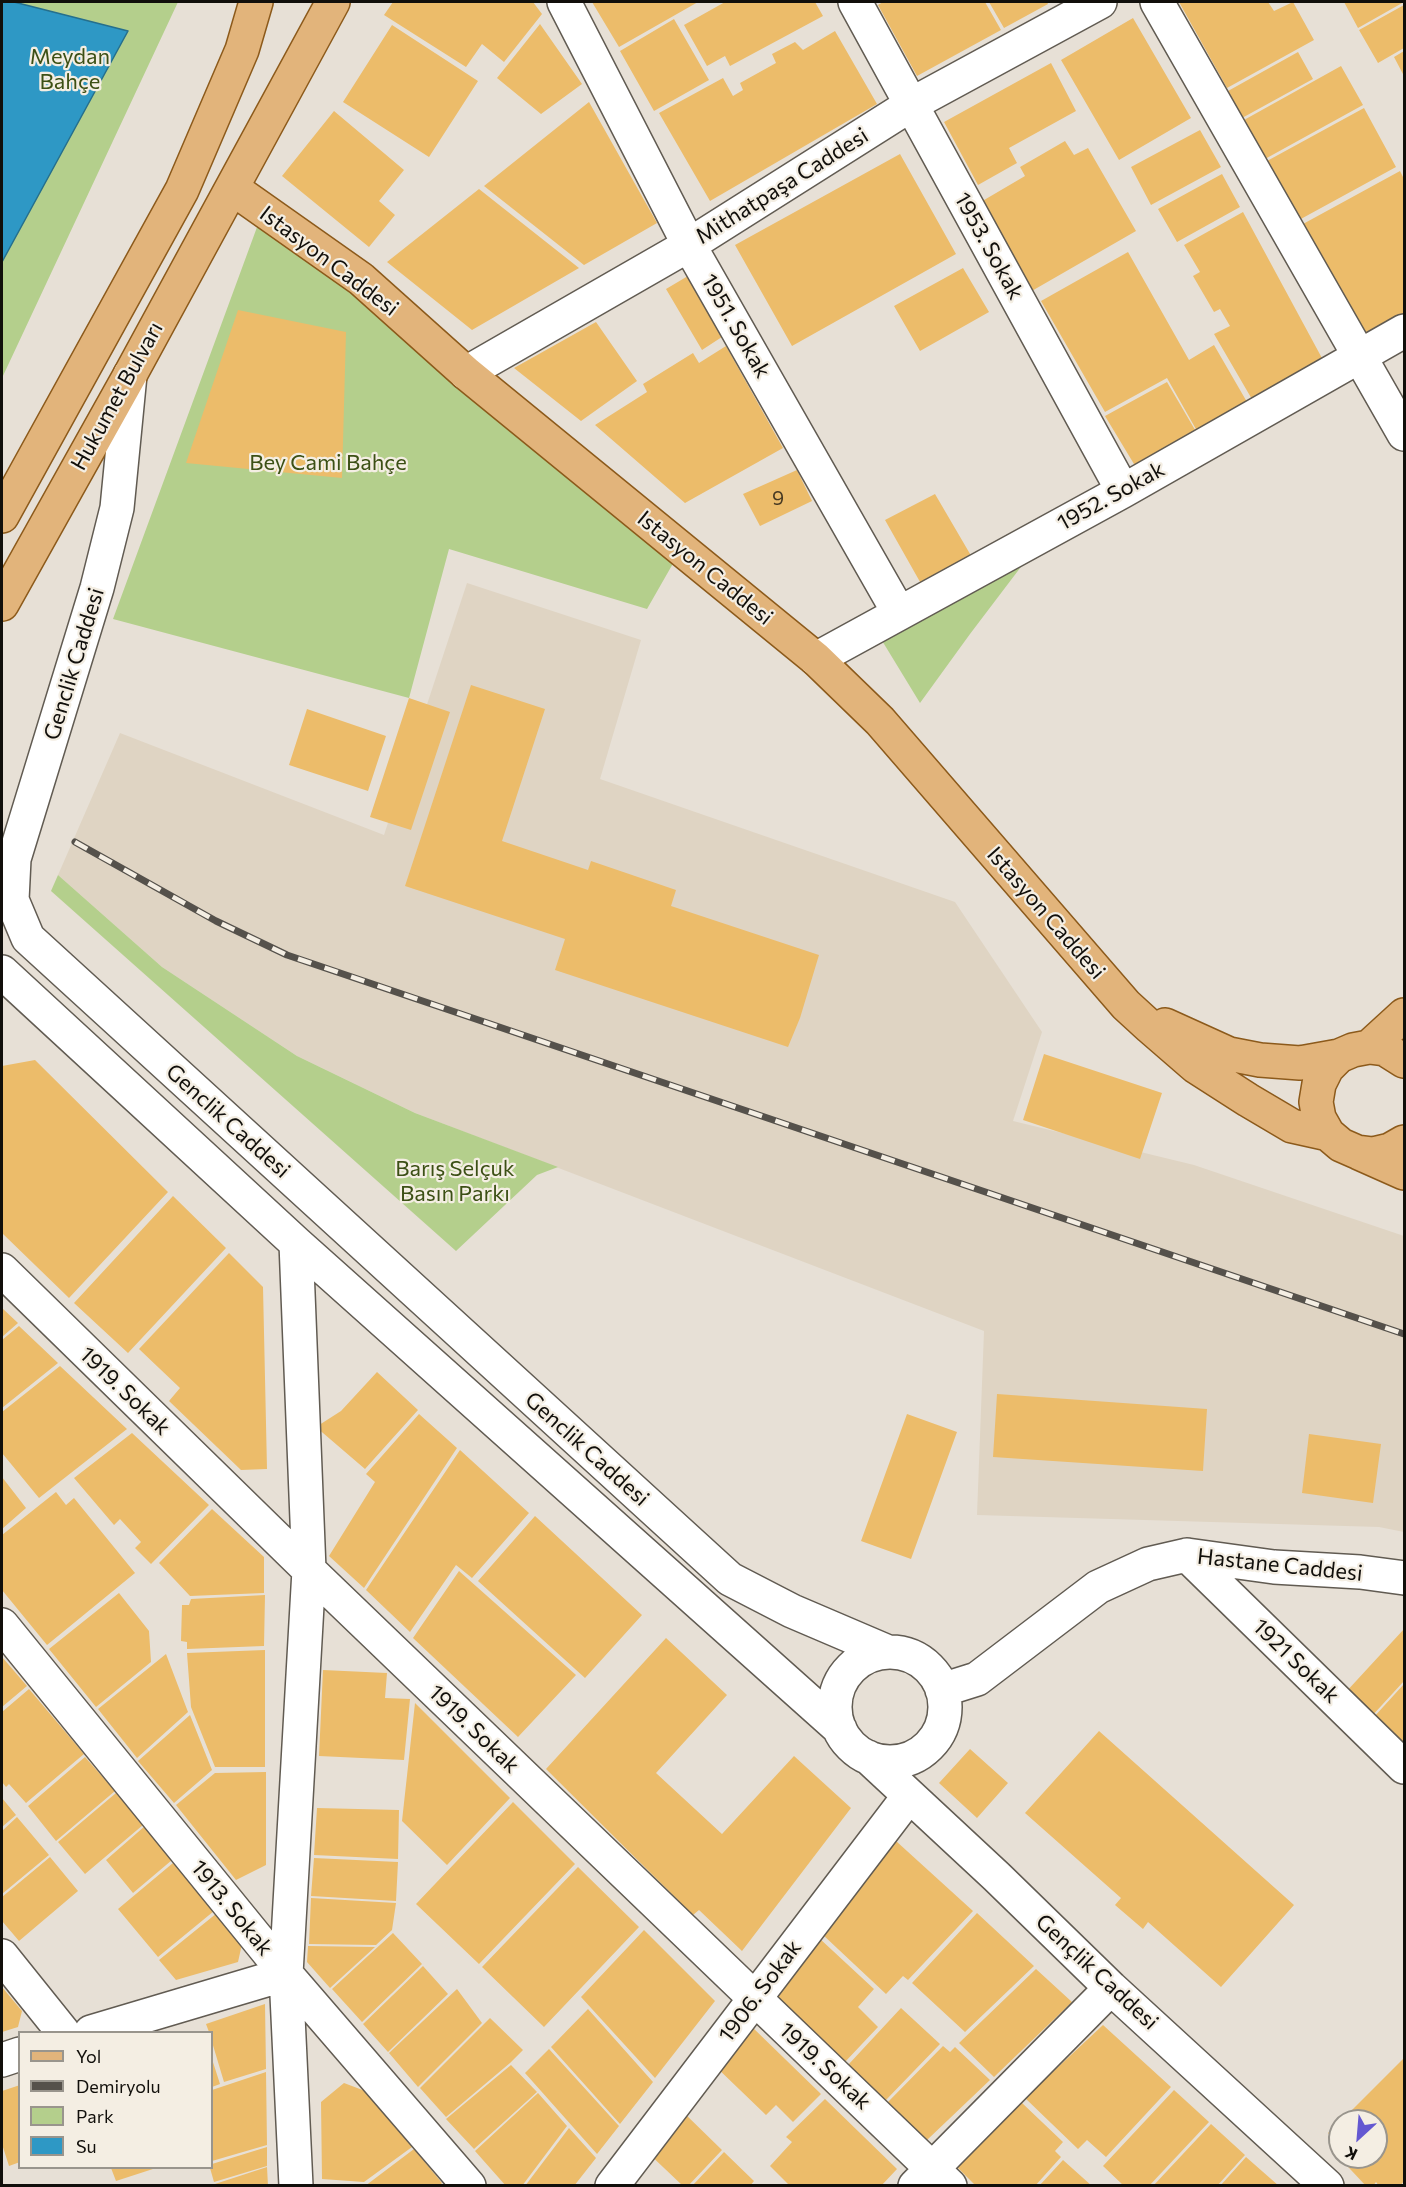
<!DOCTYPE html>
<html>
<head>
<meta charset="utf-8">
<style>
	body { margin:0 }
	#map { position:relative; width:1406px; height:2187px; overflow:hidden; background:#e7e0d6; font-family:Commissioner,sans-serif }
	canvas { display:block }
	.frame { position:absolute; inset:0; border:3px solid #110f0b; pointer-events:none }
	.legend { position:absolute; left:18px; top:2031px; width:195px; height:138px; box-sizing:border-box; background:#f4eee3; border:2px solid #99958d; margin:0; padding:8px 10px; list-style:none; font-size:18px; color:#110f0b }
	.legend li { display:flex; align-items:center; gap:12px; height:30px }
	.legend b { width:30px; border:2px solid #99958d }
	.north { position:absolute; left:1328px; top:2109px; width:60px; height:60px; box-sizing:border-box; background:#f4eee3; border:2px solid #99958d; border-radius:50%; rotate:206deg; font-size:16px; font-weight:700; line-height:24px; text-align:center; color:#110f0b }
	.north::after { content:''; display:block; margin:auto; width:21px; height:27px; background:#6458d1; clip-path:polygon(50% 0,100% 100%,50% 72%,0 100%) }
</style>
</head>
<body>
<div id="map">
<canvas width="1406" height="2187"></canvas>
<div class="frame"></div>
<ul class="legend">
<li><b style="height:8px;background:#e2b47b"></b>Yol</li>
<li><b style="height:8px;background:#55514b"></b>Demiryolu</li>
<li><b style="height:16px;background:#b4cf8c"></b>Park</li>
<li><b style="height:16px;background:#2e98c5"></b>Su</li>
</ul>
<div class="north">K</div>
</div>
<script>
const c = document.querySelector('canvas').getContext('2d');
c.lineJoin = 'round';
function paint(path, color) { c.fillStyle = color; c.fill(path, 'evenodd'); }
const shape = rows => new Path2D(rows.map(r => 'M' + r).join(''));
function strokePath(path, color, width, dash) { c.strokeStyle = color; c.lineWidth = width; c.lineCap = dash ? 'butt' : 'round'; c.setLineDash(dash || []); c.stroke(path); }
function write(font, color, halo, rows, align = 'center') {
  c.font = font + ' Commissioner,sans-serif'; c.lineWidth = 4.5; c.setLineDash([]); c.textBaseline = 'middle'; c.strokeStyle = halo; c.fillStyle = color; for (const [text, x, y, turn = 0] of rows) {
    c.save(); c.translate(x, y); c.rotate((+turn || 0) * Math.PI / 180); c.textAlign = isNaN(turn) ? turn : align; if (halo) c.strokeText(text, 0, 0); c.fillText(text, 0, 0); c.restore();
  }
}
paint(shape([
	[467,583,641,640,600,779,955,902,1042,1032,1013,1121,1194,1165,1404,1236,1404,1532,1379,1527,977,1515,984,1331,415,1113,297,1056,162,967,58,875,120,733,384,835]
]), '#dfd4c3');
paint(shape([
	[2,2,178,2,2,378],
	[260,219,457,375,675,560,647,609,449,549,409,698,113,619],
	[1036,547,970,634,920,703,881,639],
	[58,875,162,967,297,1056,415,1113,558,1167,537,1175,456,1251,51,891]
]), '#b4cf8c');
const water = shape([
	[2,2,14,2,128,31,2,262,2,2]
]);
paint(water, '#2e98c5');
strokePath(water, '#256f8d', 1.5);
paint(shape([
	[393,2,533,2,542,14,504,62,482,44,466,67,384,15],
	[592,2,698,2,619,47],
	[725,2,815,2,823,16,730,66,725,56,707,66,684,25],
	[883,2,985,2,1001,30,917,76,878,5],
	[989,2,1047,2,1048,4,1004,28],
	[1179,2,1268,2,1274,11,1293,2,1314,40,1227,88],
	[1344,2,1404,2,1358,28],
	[1404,5,1404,48,1378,63,1359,30],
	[1133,18,1191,118,1119,160,1061,60],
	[674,19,709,80,654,111,620,51],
	[540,24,582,84,541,114,497,78],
	[392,25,478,81,429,157,343,102],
	[835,31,877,104,710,201,659,113,723,78,733,96,743,90,740,83,776,63,772,54,795,42,803,50],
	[1404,51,1404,76,1394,57],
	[1298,52,1313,79,1242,118,1228,91],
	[1051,63,1076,111,1009,148,1017,163,978,185,944,122],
	[1341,66,1363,105,1265,159,1244,120],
	[589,102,657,223,584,265,484,186],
	[1364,108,1396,167,1299,220,1267,161],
	[334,111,404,170,379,201,395,215,369,247,282,176],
	[1200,130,1221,167,1151,205,1131,167],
	[1065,141,1074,155,1088,148,1136,231,1030,292,979,203,1025,176,1020,167],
	[900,154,956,254,792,346,735,245],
	[1400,171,1404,179,1404,317,1366,338,1303,224],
	[1222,174,1240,207,1177,242,1158,209],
	[479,189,579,268,472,330,387,262],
	[1243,212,1323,360,1253,401,1214,334,1230,326,1220,309,1214,312,1193,276,1200,272,1184,245],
	[1128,252,1189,360,1214,345,1247,402,1197,431,1167,378,1105,412,1041,301],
	[963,268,989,312,920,351,894,306],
	[693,273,728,333,702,350,666,289],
	[238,310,346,332,342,478,186,463],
	[596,322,637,381,581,421,514,368],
	[726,346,783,448,685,503,595,425,647,392,643,384,693,353,699,363],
	[1167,382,1198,435,1137,469,1105,416],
	[797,470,812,501,760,526,743,494],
	[935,494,973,559,928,596,885,520],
	[471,685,545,709,502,841,588,870,591,861,676,890,671,906,819,955,800,1018,788,1047,555,970,565,939,405,886],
	[409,698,450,712,411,830,370,817],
	[307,709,386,736,368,791,289,765],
	[1044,1054,1162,1093,1140,1159,1023,1120],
	[35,1060,168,1192,69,1298,2,1233,2,1066],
	[173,1196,226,1248,128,1353,74,1303],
	[229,1253,263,1287,267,1469,241,1470,169,1401,180,1388,139,1349],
	[2,1308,18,1323,2,1337],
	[19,1326,58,1363,2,1408,2,1340],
	[60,1366,127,1429,39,1498,2,1453,2,1412],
	[377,1372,418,1410,365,1469,316,1427,341,1411],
	[997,1394,1207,1409,1203,1471,993,1457],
	[419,1414,457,1448,364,1588,329,1556,375,1482,366,1474],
	[907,1414,957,1432,911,1559,861,1541],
	[132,1433,209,1505,151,1564,135,1548,141,1542,120,1519,114,1525,74,1478],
	[1309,1434,1381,1444,1373,1503,1302,1493],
	[460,1450,529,1513,472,1578,456,1565,410,1632,366,1590],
	[2,1477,26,1508,2,1529],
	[56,1492,66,1505,74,1498,135,1573,47,1645,2,1590,2,1535],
	[212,1509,264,1557,264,1593,190,1596,159,1563],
	[535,1516,642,1615,585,1678,478,1581],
	[459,1571,576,1675,518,1737,413,1638],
	[119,1593,149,1631,151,1662,96,1707,49,1649],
	[265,1595,264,1646,187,1649,187,1642,181,1641,182,1605,189,1605,191,1599],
	[1404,1629,1404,1681,1371,1717,1345,1693],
	[666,1638,727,1695,656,1773,722,1834,794,1756,851,1808,742,1951,699,1910,693,1915,546,1769],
	[265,1650,265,1767,215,1767,191,1707,187,1653],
	[166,1654,188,1712,137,1758,98,1709],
	[2,1657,27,1686,2,1707],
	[323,1670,387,1673,385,1698,410,1699,404,1760,319,1756],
	[1404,1684,1404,1748,1373,1718],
	[29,1689,84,1754,26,1803,9,1784,6,1787,2,1782,2,1712],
	[415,1703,510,1798,447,1865,402,1821],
	[190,1715,212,1770,174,1803,138,1761],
	[1099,1731,1294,1905,1221,1987,1148,1922,1143,1929,1115,1905,1121,1898,1025,1813],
	[970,1749,1008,1783,977,1818,939,1783],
	[85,1757,115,1791,56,1841,28,1806],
	[266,1772,266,1865,236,1880,176,1805,215,1773],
	[116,1793,143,1825,85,1874,58,1842],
	[2,1798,16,1815,2,1827],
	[513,1802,575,1864,479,1964,416,1904],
	[317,1808,399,1810,398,1859,314,1855],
	[17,1817,49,1855,2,1894,2,1831],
	[145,1826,172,1860,133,1893,106,1860],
	[896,1841,973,1911,908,1980,903,1976,886,1994,822,1934],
	[50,1857,78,1891,19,1941,2,1921,2,1897],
	[314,1858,398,1862,396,1901,311,1896],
	[173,1863,214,1911,158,1957,118,1909],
	[578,1867,639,1927,544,2027,482,1967],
	[311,1898,396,1903,392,1930,376,1945,309,1944],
	[217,1913,242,1944,238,1962,176,1980,159,1960],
	[977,1913,1034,1966,965,2032,912,1983],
	[644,1930,715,2001,655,2078,581,1997],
	[393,1933,422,1964,362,2022,332,1989],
	[819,1938,874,1989,858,2007,878,2027,845,2062,774,1995],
	[308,1946,375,1947,330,1988,307,1962],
	[423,1966,448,1994,388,2052,363,2024],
	[1036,1969,1072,2002,994,2077,959,2043],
	[2,1987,22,2011,18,2027,2,2032],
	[457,1989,482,2023,418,2087,389,2053],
	[265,2004,266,2069,224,2082,212,2042,212,2032,209,2032,206,2024],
	[901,2008,940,2044,885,2101,848,2065],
	[588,2009,653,2082,620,2124,551,2047],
	[490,2018,523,2050,510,2063,446,2117,420,2088],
	[750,2025,821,2094,793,2122,776,2105,766,2115,713,2064],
	[1103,2025,1171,2087,1106,2157,1087,2140,1078,2149,1025,2098],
	[943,2046,950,2052,955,2047,990,2080,927,2140,887,2103],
	[549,2049,619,2126,597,2154,525,2073],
	[1404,2058,1404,2181,1400,2186,1379,2186,1376,2182,1373,2186,1366,2186,1336,2154,1340,2150,1340,2157,1376,2157,1376,2121,1341,2121],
	[212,2059,220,2084,212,2087],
	[511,2065,537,2092,474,2149,446,2119],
	[266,2072,267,2145,212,2161,212,2090],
	[344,2083,373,2094,412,2147,364,2182,322,2179,321,2102],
	[20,2085,20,2162,9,2166,2,2144,2,2091],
	[1174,2090,1209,2122,1149,2186,1124,2186,1103,2166],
	[538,2093,567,2126,522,2186,506,2186,475,2151],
	[825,2099,897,2169,881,2186,790,2186,770,2166,792,2142,786,2137],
	[1021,2102,1063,2142,1055,2151,1061,2157,1035,2186,976,2186,955,2165],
	[681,2110,722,2150,688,2186,683,2186,644,2149],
	[1340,2122,1340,2146,1328,2133],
	[1211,2124,1245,2155,1217,2186,1153,2186],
	[569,2128,596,2158,574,2186,525,2186],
	[267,2147,267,2166,214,2182,210,2168,212,2168,212,2164],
	[414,2149,442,2183,439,2186,365,2186],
	[724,2152,754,2181,750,2186,692,2186],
	[1246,2157,1279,2186,1220,2186],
	[1063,2160,1092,2186,1039,2186],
	[267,2167,268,2186,214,2186,215,2184],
	[111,2168,156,2168,116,2181]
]), '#ecbc6a');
const minor = shape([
	[564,2,689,245,899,613],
	[855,2,1123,491],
	[1157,2,1404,434],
	[466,373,689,245,912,104,1100,2],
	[130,375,117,508,97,588,14,859,12,900,28,938,730,1579,792,1611,888,1652],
	[816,659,1123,491,1404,331],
	[2,972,296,1243,840,1729],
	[296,1243,309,1570,286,1974,296,2186],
	[2,1270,309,1570,950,2186],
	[1187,1555,1404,1767],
	[2,1625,286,1974,469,2186],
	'835 1707a55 55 0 1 1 110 0a55 55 0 1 1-110 0Z',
	[942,1690,977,1679,1098,1587,1148,1564,1187,1555,1274,1567,1360,1572,1404,1578],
	[868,1757,997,1877,1111,1988,1327,2186],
	[2,1956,63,2032],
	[91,2032,286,1974],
	[2,2060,20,2054],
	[612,2186,909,1796],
	[915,2186,1111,1988]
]);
const major = shape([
	[232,188,361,279,466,373,816,659,880,721,1126,1005,1150,1027,1195,1066,1248,1100,1292,1126,1328,1134],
	[2,516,182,190,242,50,256,2],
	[2,604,130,375,333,2],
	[1165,1025,1229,1054,1260,1060,1300,1063,1339,1056],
	[1369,1047,1404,1015],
	[1404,1061,1385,1049,1369,1047,1353,1050,1339,1056,1327,1068,1319,1084,1316,1102,1319,1118,1328,1134,1341,1145,1357,1152,1373,1154,1390,1150,1404,1142],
	[1359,1153,1404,1173]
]);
strokePath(minor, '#615b52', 36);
strokePath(major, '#8c5a1b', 36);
strokePath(minor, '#fff', 33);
strokePath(major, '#e2b47b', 33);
const rail = shape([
	[75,842,216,921,287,955,1404,1334]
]);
strokePath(rail, '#55514b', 7);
strokePath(rail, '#f4eee3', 4.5, [14]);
write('20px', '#483a23', null, [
	["9",778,498]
]);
write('22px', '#3c5015', '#f4eee3', [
	["Meydan",70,57],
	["Bahçe",70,82],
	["Bey Cami Bahçe",328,463],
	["Barış Selçuk",455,1169],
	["Basın Parkı",455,1194]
]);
write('22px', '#110f0b', '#f4eee3', [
	["Mithatpaşa Caddesi",782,186,-32],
	["1953. Sokak",989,246,61],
	["Istasyon Caddesi",329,261,37],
	["1951. Sokak",736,326,60],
	["Hukumet Bulvarı",117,396,-61],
	["1952. Sokak",1111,496,-29],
	["Istasyon Caddesi",705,568,39],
	["Genclik Caddesi",74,664,-73],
	["Istasyon Caddesi",1046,913,49],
	["Genclik Caddesi",228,1121,42],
	["1919. Sokak",125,1391,44],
	["Genclik Caddesi",587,1449,42],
	["Hastane Caddesi",1280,1565,6],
	["1921 Sokak",1296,1661,44],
	["1919. Sokak",474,1729,44],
	["1913. Sokak",232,1908,51],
	["Gençlik Caddesi",1097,1972,43],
	["1906. Sokak",760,1991,-53],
	["1919. Sokak",825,2066,43]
]);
</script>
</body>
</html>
